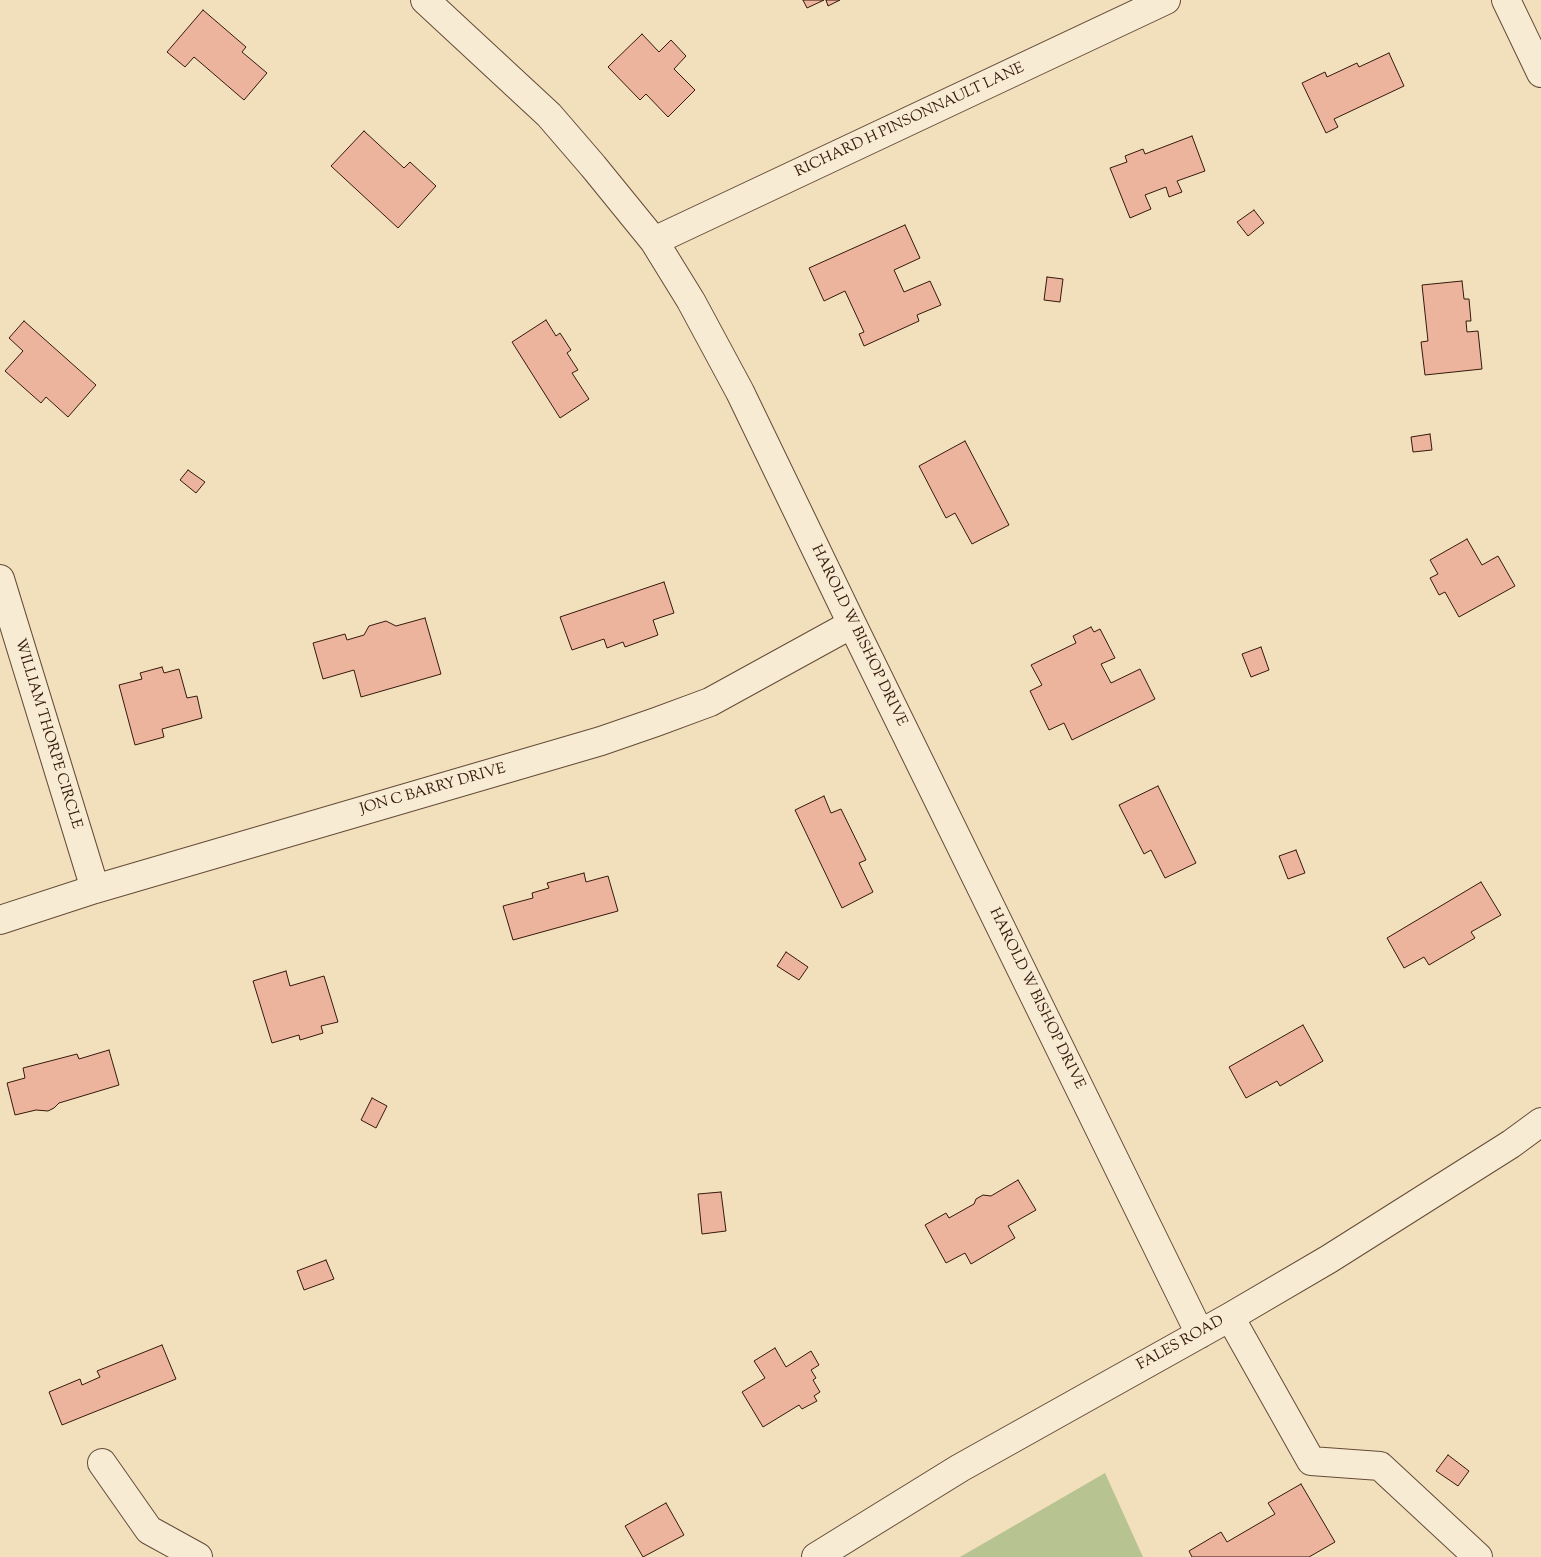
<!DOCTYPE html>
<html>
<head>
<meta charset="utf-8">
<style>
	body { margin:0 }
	canvas { display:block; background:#f2e0bc }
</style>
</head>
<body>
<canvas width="1541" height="1557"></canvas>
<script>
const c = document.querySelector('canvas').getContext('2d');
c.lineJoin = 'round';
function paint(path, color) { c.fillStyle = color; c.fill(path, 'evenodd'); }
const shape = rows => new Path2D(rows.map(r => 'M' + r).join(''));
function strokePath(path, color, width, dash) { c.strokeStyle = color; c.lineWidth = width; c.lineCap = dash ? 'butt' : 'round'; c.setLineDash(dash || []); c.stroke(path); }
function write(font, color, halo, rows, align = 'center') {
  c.font = font + ' "Sorts Mill Goudy",serif'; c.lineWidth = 4; c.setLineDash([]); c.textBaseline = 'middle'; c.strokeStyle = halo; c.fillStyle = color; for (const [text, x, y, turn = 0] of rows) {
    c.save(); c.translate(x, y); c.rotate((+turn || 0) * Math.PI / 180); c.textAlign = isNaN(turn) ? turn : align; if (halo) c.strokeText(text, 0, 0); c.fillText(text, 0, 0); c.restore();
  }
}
paint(shape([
	[1105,1473,1143,1557,960,1557]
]), '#b8c392');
const building = shape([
	[803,0,824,0,807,8,803,0],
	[826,0,840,0,828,6,826,0],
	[203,10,246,47,242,52,267,73,244,100,194,57,185,67,167,52,203,10],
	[642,34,659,52,671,40,686,56,674,69,695,90,668,117,646,94,640,100,608,67,642,34],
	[1389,53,1404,86,1334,119,1338,127,1326,133,1302,83,1325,72,1327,77,1357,63,1359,67,1389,53],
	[364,131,404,168,410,162,436,186,398,228,331,166,364,131],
	[1192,136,1205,171,1177,181,1182,192,1169,197,1166,187,1145,195,1151,209,1130,218,1110,168,1127,162,1125,156,1143,149,1145,154,1192,136],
	[1254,210,1264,223,1248,236,1237,222,1254,210],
	[905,225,920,258,894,270,904,292,930,281,941,305,917,315,919,321,864,346,859,334,864,332,845,291,824,301,809,268,905,225],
	[1047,277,1063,279,1060,302,1044,300,1047,277],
	[1462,281,1464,299,1469,299,1471,321,1466,321,1467,332,1478,331,1482,369,1425,375,1421,342,1428,341,1422,285,1462,281],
	[546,320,556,336,560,333,571,350,567,353,578,370,572,373,589,399,560,418,512,342,546,320],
	[24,321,96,385,68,417,46,397,41,403,5,371,23,351,9,338,24,321],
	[1430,434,1432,450,1413,452,1411,437,1430,434],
	[965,441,1009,525,972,544,955,513,946,518,919,466,965,441],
	[188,470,205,482,196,493,180,480,188,470],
	[1467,539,1482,565,1498,556,1515,586,1459,617,1445,592,1439,595,1430,578,1438,574,1430,560,1467,539],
	[664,582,674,613,653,620,658,635,625,647,623,642,607,648,604,639,572,650,560,617,664,582],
	[425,618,441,674,361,697,354,670,323,679,313,643,345,634,347,640,364,635,369,626,386,621,396,626,425,618],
	[1091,627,1094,632,1100,629,1115,658,1101,664,1111,683,1140,669,1155,699,1072,740,1064,723,1049,730,1030,691,1042,685,1031,665,1076,643,1073,636,1091,627],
	[1261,647,1269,670,1251,677,1242,654,1261,647],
	[162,667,164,673,179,669,187,698,197,696,202,718,162,729,164,737,135,745,119,685,142,679,140,673,162,667],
	[1158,786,1196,863,1165,878,1151,850,1144,854,1119,805,1158,786],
	[824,796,831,813,841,809,866,860,859,863,873,892,842,908,795,810,824,796],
	[1296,850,1305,873,1288,879,1279,856,1296,850],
	[584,873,586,882,608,876,618,911,513,940,503,906,533,898,532,893,549,888,547,883,584,873],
	[1481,882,1501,915,1471,932,1475,938,1429,965,1424,957,1404,968,1387,938,1481,882],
	[786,952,808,967,799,980,777,966,786,952],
	[286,971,290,986,324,976,338,1022,321,1026,323,1033,300,1040,299,1035,272,1043,253,981,286,971],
	[1303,1025,1323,1061,1280,1086,1277,1081,1246,1098,1229,1067,1303,1025],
	[109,1050,119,1085,59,1103,54,1108,48,1111,36,1110,15,1115,7,1083,25,1078,23,1068,77,1054,79,1059,109,1050],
	[372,1098,387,1106,376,1128,361,1120,372,1098],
	[1018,1180,1036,1210,1008,1226,1015,1238,971,1264,965,1253,946,1263,925,1225,946,1213,949,1218,974,1204,976,1199,983,1195,991,1196,1018,1180],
	[721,1192,726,1231,702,1234,698,1194,721,1192],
	[326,1260,334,1279,304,1290,297,1271,326,1260],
	[162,1345,176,1379,62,1425,49,1392,80,1379,82,1385,100,1377,97,1371,162,1345],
	[775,1348,786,1367,811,1351,819,1365,811,1370,816,1378,813,1380,820,1392,814,1396,817,1401,802,1409,799,1405,763,1427,742,1392,765,1378,754,1361,775,1348],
	[1448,1455,1469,1471,1458,1486,1436,1471,1448,1455],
	[1301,1484,1335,1542,1309,1557,1192,1557,1189,1551,1221,1532,1227,1542,1275,1514,1268,1503,1301,1484],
	[666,1503,684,1535,643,1557,625,1526,666,1503]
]);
paint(building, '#ecb39d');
strokePath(building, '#35190c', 1);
const minor = shape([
	[425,0,549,115,593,166,654,241,691,301,740,392,852,624,1200,1334],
	[1506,0,1541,73],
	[654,241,1166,0],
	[0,579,95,889],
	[0,920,95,889,601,741,656,722,710,702,852,624],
	[1230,1317,1311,1461,1380,1466,1478,1557],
	[102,1463,149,1530,198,1557],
	[816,1557,960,1468,1230,1317,1329,1259,1511,1144,1541,1122]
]);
strokePath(minor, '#644b38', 30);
strokePath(minor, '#f7ebd3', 28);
write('15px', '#35190c', '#f7ebd3', [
	["RICHARD H PINSONNAULT LANE",910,121,-25],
	["HAROLD W BISHOP DRIVE",858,636,64],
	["WILLIAM THORPE CIRCLE",47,734,73],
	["JON C BARRY DRIVE",433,790,-16],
	["HAROLD W BISHOP DRIVE",1036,999,64],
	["FALES ROAD",1181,1344,-29]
]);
</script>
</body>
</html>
